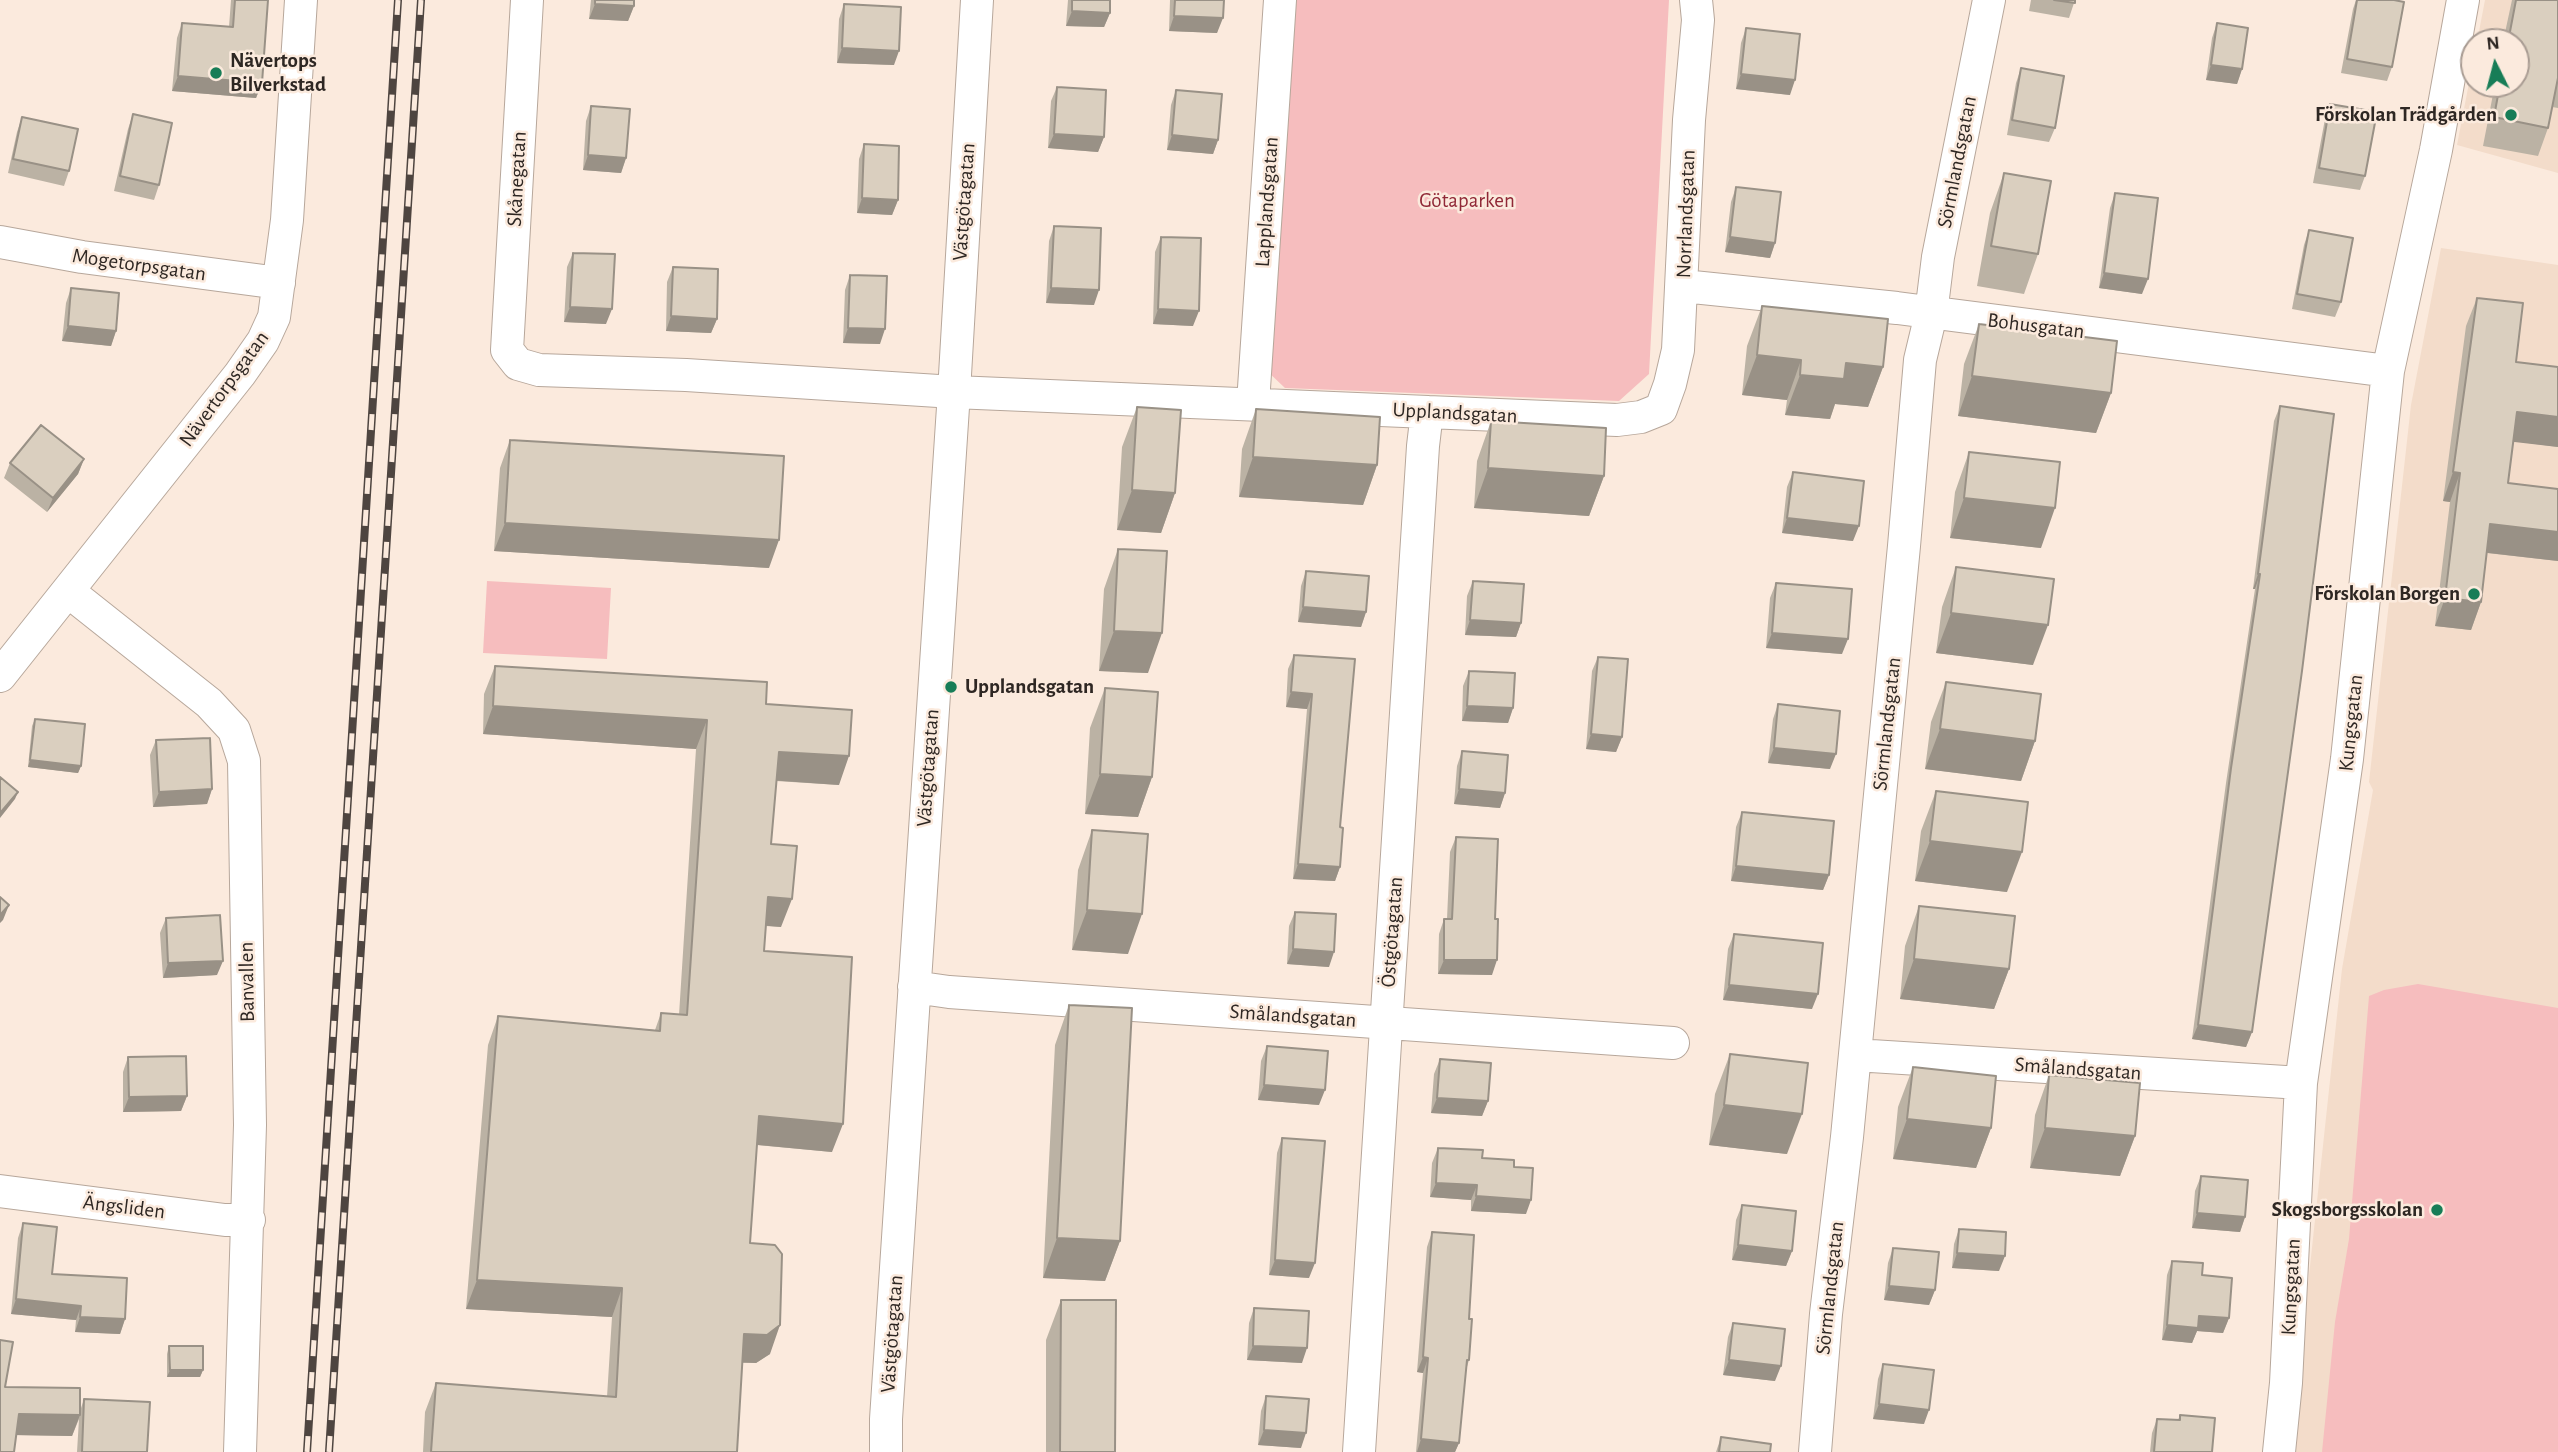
<!DOCTYPE html>
<html>
<head>
<meta charset="utf-8">
<style>
	body { margin:0 }
	#map { position:relative; width:2558px; height:1452px; overflow:hidden; background:#fbeadd; font-family:"Alegreya Sans",sans-serif }
	canvas { display:block }
	.north { position:absolute; left:2460px; top:28px; width:70px; height:70px; box-sizing:border-box; background:#fbeadd; border:2px solid #a99c93; border-radius:50%; rotate:354deg; font-size:19px; font-weight:700; line-height:28px; text-align:center; color:#2e2723 }
	.north::after { content:''; display:block; margin:auto; width:24px; height:32px; background:#177d57; clip-path:polygon(50% 0,100% 100%,50% 72%,0 100%) }
</style>
</head>
<body>
<div id="map">
<canvas width="2558" height="1452"></canvas>
<div class="north">N</div>
</div>
<script>
const c = document.querySelector('canvas').getContext('2d');
c.lineJoin = 'round';
function paint(path, color) { c.fillStyle = color; c.fill(path, 'evenodd'); }
const shape = rows => new Path2D(rows.map(r => 'M' + r).join(''));
function strokePath(path, color, width, dash) { c.strokeStyle = color; c.lineWidth = width; c.lineCap = dash ? 'butt' : 'round'; c.setLineDash(dash || []); c.stroke(path); }
function write(font, color, halo, rows, align = 'center') {
  c.font = font + ' "Alegreya Sans",sans-serif'; c.lineWidth = 5; c.setLineDash([]); c.textBaseline = 'middle'; c.strokeStyle = halo; c.fillStyle = color; for (const [text, x, y, turn = 0] of rows) {
    c.save(); c.translate(x, y); c.rotate((+turn || 0) * Math.PI / 180); c.textAlign = isNaN(turn) ? turn : align; if (halo) c.strokeText(text, 0, 0); c.fillText(text, 0, 0); c.restore();
  }
}
paint(shape([
	[2485,0,2558,0,2558,173,2457,145,2474,57,2474,84,2516,84,2516,42,2477,42],
	[2441,248,2558,265,2558,1452,2290,1452,2342,969,2373,790,2369,782,2411,405]
]), '#f3dcca');
paint(shape([
	[1287,0,1669,0,1649,374,1619,401,1285,388,1265,369],
	[487,581,611,588,607,659,483,653],
	[2418,984,2558,1008,2558,1452,2322,1452,2335,1322,2349,1239,2369,996,2384,990]
]), '#f6bdbe');
const minor = shape([
	[527,0,507,350,518,364,539,370,686,375,954,392,1617,420,1641,417,1661,409,1670,384,1678,350,1689,120,1698,20,1696,0],
	[0,242,82,257,279,283],
	[1683,286,1897,308,2388,371],
	[1253,403,1280,0],
	[69,592,209,703,234,730,244,761,250,1125,240,1452],
	[0,676,240,374,263,341,274,317,287,220,301,0],
	[914,987,949,992,1673,1043],
	[1855,1055,2301,1083],
	[0,1191,225,1220,249,1220],
	[886,1452,886,1419,954,392,977,0],
	[1359,1452,1423,446,1427,412],
	[1815,1452,1826,1314,1847,1137,1904,546,1920,360,1931,314,1938,257,1989,0],
	[2279,1452,2286,1383,2301,1083,2347,759,2388,371,2436,150,2463,0]
]);
strokePath(minor, '#b7a79b', 34);
strokePath(minor, '#fff', 32);
const rail = shape([
	[307,1452,398,0],
	[329,1452,421,0]
]);
strokePath(rail, '#4e4540', 8);
strokePath(rail, '#fbeadd', 5, [16]);
paint(shape([
	[231,0,268,0,262,83,256,98,172,91,177,38,182,23,229,27],
	[591,0,634,0,634,6,628,21,589,19],
	[1068,0,1110,0,1110,13,1104,27,1066,26],
	[1170,0,1224,0,1217,33,1169,31],
	[2031,0,2075,0,2069,18,2029,11],
	[2356,0,2394,0,2392,67,2387,81,2341,73,2353,9],
	[2512,0,2558,0,2558,108,2552,107,2548,128,2538,156,2483,146,2495,84,2516,84,2516,42,2503,42],
	[844,4,894,65,837,63,839,19],
	[2217,23,2242,69,2237,84,2206,80,2212,38],
	[1746,28,1790,95,1736,89,1741,43],
	[2021,68,2055,128,2049,142,2007,135,2016,83],
	[1057,87,1104,137,1098,152,1048,148,1051,101],
	[1176,90,1218,140,1213,154,1167,150,1171,105],
	[2330,104,2365,176,2360,190,2313,183,2325,119],
	[591,106,626,158,621,173,583,170,586,121],
	[133,114,159,185,154,200,114,191,128,129],
	[22,117,69,171,64,186,8,173,17,132],
	[864,144,898,200,892,215,857,213,859,159],
	[2004,173,2038,254,2024,294,1977,286,1990,213],
	[1736,187,1775,243,1770,258,1725,252,1731,202],
	[2115,193,2142,294,2099,288,2110,208],
	[1054,226,1094,305,1046,303,1049,241],
	[2309,230,2341,302,2335,317,2292,309,2304,245],
	[1161,237,1193,326,1153,324,1155,252],
	[573,253,606,324,564,322,567,267],
	[673,267,717,319,711,333,666,331,667,282],
	[850,275,880,344,843,343,845,290],
	[71,288,116,331,111,346,62,341,66,303],
	[2477,298,2516,362,2558,367,2558,447,2513,441,2508,483,2558,489,2558,561,2487,553,2481,602,2471,630,2435,626,2450,502,2443,501,2466,326],
	[1762,306,1883,367,1868,407,1835,404,1830,419,1785,415,1787,400,1742,395,1747,346],
	[1979,324,2111,393,2096,433,1958,416,1964,364],
	[2280,406,2252,1032,2246,1047,2192,1039,2226,783,2255,589,2253,589,2274,421],
	[1137,407,1175,493,1161,533,1117,530,1122,447],
	[1256,409,1377,465,1363,505,1239,497,1242,449],
	[1491,421,1604,476,1589,516,1474,508,1477,461],
	[510,440,769,568,494,551,500,468],
	[1969,452,2041,548,1950,538,1955,492],
	[84,459,78,474,47,512,4,478,10,463],
	[1793,472,1853,541,1782,533,1787,487],
	[1118,549,1148,673,1099,671,1104,589],
	[1956,567,2033,665,1936,653,1942,607],
	[1306,571,1366,612,1361,627,1298,622,1301,586],
	[1473,581,1521,623,1516,637,1465,635,1467,596],
	[1776,583,1842,654,1766,648,1770,598],
	[1294,655,1355,659,1340,827,1340,867,1335,881,1293,879,1307,709,1286,707,1288,669],
	[1598,657,1622,737,1616,752,1586,749,1592,671],
	[495,666,766,704,839,785,776,781,771,844,781,927,766,926,764,951,832,1152,757,1145,750,1243,770,1354,756,1363,742,1363,737,1452,423,1452,425,1412,436,1383,607,1397,612,1317,466,1309,488,1045,498,1016,655,1030,661,1013,679,1015,696,749,483,734,484,694],
	[1469,671,1513,708,1508,723,1462,721,1463,686],
	[1946,682,2035,741,2021,781,1925,769,1931,722],
	[1105,688,1152,777,1138,817,1085,814,1090,728],
	[1778,704,1830,769,1768,763,1773,719],
	[35,719,81,766,78,773,28,767,32,726],
	[156,740,212,789,207,804,153,807,150,755],
	[1462,751,1505,793,1500,808,1454,804,1457,766],
	[1936,791,2007,892,1915,881,1921,831],
	[1742,812,1829,875,1823,890,1731,881,1736,827],
	[1092,830,1128,954,1072,950,1078,870],
	[1456,837,1492,975,1438,974,1439,934,1444,919,1447,919,1450,852],
	[1919,906,2009,969,1994,1009,1900,999,1905,946],
	[1295,912,1329,967,1287,964,1289,926],
	[166,918,217,975,163,978,160,933],
	[1734,934,1812,1009,1723,1000,1728,949],
	[1069,1005,1120,1241,1105,1281,1043,1278,1055,1045],
	[1267,1046,1319,1105,1258,1100,1261,1061],
	[1730,1054,1787,1154,1709,1145,1715,1094],
	[128,1057,187,1096,181,1111,123,1112,123,1072],
	[1440,1059,1488,1101,1482,1116,1431,1113,1434,1074],
	[1913,1067,1991,1128,1976,1168,1893,1159,1898,1107],
	[2049,1075,2135,1136,2120,1176,2030,1168,2035,1115],
	[1282,1138,1309,1278,1269,1275,1277,1153],
	[1438,1148,1482,1158,1514,1167,1526,1214,1471,1211,1471,1200,1430,1197,1432,1163],
	[2201,1176,2245,1217,2240,1232,2192,1228,2195,1191],
	[1742,1205,1792,1251,1786,1266,1732,1260,1736,1220],
	[23,1223,52,1274,125,1319,120,1334,75,1332,76,1320,11,1314,18,1238],
	[1959,1229,1999,1271,1952,1268,1954,1244],
	[1432,1232,1469,1319,1469,1360,1466,1370,1459,1443,1455,1452,1416,1452,1423,1373,1417,1372,1427,1247],
	[1893,1248,1935,1290,1929,1305,1884,1300,1888,1263],
	[2172,1261,2202,1275,2229,1318,2223,1333,2197,1331,2192,1343,2162,1340,2167,1275],
	[1061,1300,1115,1452,1046,1452,1046,1340],
	[1254,1308,1302,1363,1247,1360,1249,1323],
	[1733,1323,1775,1381,1723,1375,1728,1337],
	[169,1346,203,1370,200,1377,167,1377,167,1354],
	[1883,1364,1924,1424,1873,1419,1878,1379],
	[5,1387,80,1411,84,1399,147,1452,77,1452,79,1419,72,1436,16,1435],
	[1266,1396,1301,1448,1258,1445,1261,1411],
	[2180,1415,2212,1452,2150,1452,2152,1433,2157,1419,2178,1420],
	[1721,1437,1719,1452,1716,1452]
]), '#bbb2a4');
paint(shape([
	[595,4,634,6,628,21,589,19],
	[1072,11,1110,13,1104,27,1066,26],
	[1174,16,1223,18,1217,33,1169,31],
	[842,48,899,51,894,65,837,63],
	[2211,65,2242,69,2237,84,2206,80],
	[1741,74,1795,80,1790,95,1736,89],
	[178,76,262,83,256,98,172,91],
	[1054,134,1104,137,1098,152,1048,148],
	[1172,135,1218,140,1213,154,1167,150],
	[588,155,626,158,621,173,583,170],
	[862,198,898,200,892,215,857,213],
	[1730,237,1775,243,1770,258,1725,252],
	[2104,273,2148,279,2142,294,2099,288],
	[1051,288,1099,290,1094,305,1046,303],
	[570,307,612,309,606,324,564,322],
	[1158,309,1199,311,1193,326,1153,324],
	[671,316,717,319,711,333,666,331],
	[68,326,116,331,111,346,62,341],
	[848,328,885,329,880,344,843,343],
	[1757,355,1801,360,1787,400,1742,395],
	[1846,363,1883,367,1868,407,1835,404,1830,419,1785,415,1800,375],
	[1972,376,2111,393,2096,433,1958,416],
	[2517,412,2558,417,2558,447,2506,441],
	[1253,457,1377,465,1363,505,1239,497],
	[84,459,78,474,47,512,53,498],
	[1488,468,1604,476,1589,516,1474,508],
	[2453,472,2460,473,2450,502,2443,501],
	[1132,490,1175,493,1161,533,1117,530],
	[1964,498,2055,508,2041,548,1950,538],
	[1787,518,1859,526,1853,541,1782,533],
	[505,523,779,540,769,568,494,551],
	[2490,524,2558,532,2558,561,2480,552],
	[2258,574,2260,574,2255,589,2253,589],
	[2445,598,2481,602,2471,630,2435,626],
	[1303,607,1366,612,1361,627,1298,622],
	[1951,613,2048,625,2033,665,1936,653],
	[1470,620,1521,623,1516,637,1465,635],
	[1114,631,1162,633,1148,673,1099,671],
	[1772,633,1848,639,1842,654,1766,648],
	[1291,692,1312,694,1307,709,1286,707],
	[493,706,707,720,696,749,483,734],
	[1467,706,1513,708,1508,723,1462,721],
	[1940,729,2035,741,2021,781,1925,769],
	[1591,734,1622,737,1616,752,1586,749],
	[1774,748,1836,754,1830,769,1768,763],
	[779,752,849,756,839,785,768,780],
	[30,760,81,766,78,773,28,767],
	[1100,774,1152,777,1138,817,1085,814],
	[212,789,207,804,153,807,159,792],
	[1459,789,1505,793,1500,808,1454,804],
	[18,792,15,799,0,818,0,813],
	[1930,841,2022,852,2007,892,1915,881],
	[1298,864,1340,867,1335,881,1293,879],
	[1736,866,1829,875,1823,890,1731,881],
	[768,897,792,899,781,927,758,925],
	[9,905,3,920,0,923,0,915],
	[1087,910,1142,914,1128,954,1072,950],
	[1293,949,1334,952,1329,967,1287,964],
	[1914,959,2009,969,1994,1009,1900,999],
	[1444,960,1497,960,1492,975,1438,974],
	[223,961,217,975,163,978,168,963],
	[1729,985,1818,994,1812,1009,1723,1000],
	[2198,1025,2252,1032,2246,1047,2192,1039],
	[1264,1085,1325,1090,1319,1105,1258,1100],
	[187,1096,181,1111,123,1112,129,1097],
	[1437,1098,1488,1101,1482,1116,1431,1113],
	[1724,1105,1802,1114,1787,1154,1709,1145],
	[759,1116,843,1124,832,1152,748,1144],
	[1907,1119,1991,1128,1976,1168,1893,1159],
	[2045,1128,2135,1136,2120,1176,2030,1168],
	[1436,1183,1477,1185,1471,1200,1430,1197],
	[1476,1196,1531,1200,1526,1214,1471,1211],
	[2197,1213,2245,1217,2240,1232,2192,1228],
	[1057,1238,1120,1241,1105,1281,1043,1278],
	[1738,1245,1792,1251,1786,1266,1732,1260],
	[1957,1253,2005,1256,1999,1271,1952,1268],
	[1275,1260,1315,1263,1309,1278,1269,1275],
	[477,1280,622,1288,612,1317,466,1309],
	[1889,1286,1935,1290,1929,1305,1884,1300],
	[16,1299,81,1306,76,1320,11,1314],
	[2199,1316,2229,1318,2223,1333,2197,1331,2192,1343,2162,1340,2167,1325],
	[80,1317,125,1319,120,1334,75,1332],
	[780,1325,770,1354,756,1363,734,1362,744,1334],
	[1253,1346,1307,1348,1302,1363,1247,1360],
	[1423,1357,1428,1358,1423,1373,1417,1372],
	[1729,1360,1781,1366,1775,1381,1723,1375],
	[170,1370,203,1370,200,1377,167,1377],
	[1879,1404,1929,1410,1924,1424,1873,1419],
	[19,1414,80,1415,72,1436,12,1435],
	[1264,1430,1306,1433,1301,1448,1258,1445],
	[1421,1439,1459,1443,1455,1452,1417,1452]
]), '#999186');
const building = shape([
	[235,0,268,0,262,83,178,76,182,23,233,27,235,0],
	[595,0,634,0,634,6,595,4,595,0],
	[1072,0,1110,0,1110,13,1072,11,1072,0],
	[1175,0,1224,0,1223,18,1174,16,1175,0],
	[2054,0,2075,0,2075,3,2054,0],
	[2357,0,2394,0,2404,2,2392,67,2347,59,2357,0],
	[2516,0,2558,0,2558,78,2548,128,2494,117,2500,84,2516,84,2516,42,2508,42,2516,0],
	[844,4,901,7,899,51,842,48,844,4],
	[2217,23,2248,28,2242,69,2211,65,2217,23],
	[1746,28,1800,34,1795,80,1741,74,1746,28],
	[2021,68,2064,76,2055,128,2012,120,2021,68],
	[1057,87,1106,90,1104,137,1054,134,1057,87],
	[1176,90,1222,94,1218,140,1172,135,1176,90],
	[2330,104,2377,112,2365,176,2319,168,2330,104],
	[591,106,630,109,626,158,588,155,591,106],
	[133,114,172,123,159,185,120,176,133,114],
	[22,117,78,129,69,171,13,159,22,117],
	[864,144,899,146,898,200,862,198,864,144],
	[2004,173,2051,181,2038,254,1991,246,2004,173],
	[1736,187,1781,192,1775,243,1730,237,1736,187],
	[2115,193,2158,198,2148,279,2104,273,2115,193],
	[1054,226,1101,228,1099,290,1051,288,1054,226],
	[2309,230,2353,238,2341,302,2297,294,2309,230],
	[1161,237,1201,238,1199,311,1158,309,1161,237],
	[573,253,615,254,612,309,570,307,573,253],
	[673,267,718,269,717,319,671,316,673,267],
	[850,275,887,276,885,329,848,328,850,275],
	[71,288,119,293,116,331,68,326,71,288],
	[2477,298,2523,303,2516,362,2558,367,2558,417,2517,412,2508,483,2558,489,2558,532,2490,524,2481,602,2445,598,2460,473,2453,472,2477,298],
	[1762,306,1888,319,1883,367,1846,363,1844,379,1800,375,1801,360,1757,355,1762,306],
	[1979,324,2117,341,2111,393,1972,376,1979,324],
	[2280,406,2334,414,2302,671,2252,1032,2198,1025,2231,768,2260,574,2258,574,2280,406],
	[1137,407,1181,410,1175,493,1132,490,1137,407],
	[1256,409,1380,417,1377,465,1253,457,1256,409],
	[1491,421,1606,428,1604,476,1488,468,1491,421],
	[41,425,84,459,53,498,10,463,41,425],
	[510,440,784,456,779,540,505,523,510,440],
	[1969,452,2060,462,2055,508,1964,498,1969,452],
	[1793,472,1864,481,1859,526,1787,518,1793,472],
	[1118,549,1167,551,1162,633,1114,631,1118,549],
	[1956,567,2054,579,2048,625,1951,613,1956,567],
	[1306,571,1369,576,1366,612,1303,607,1306,571],
	[1473,581,1524,584,1521,623,1470,620,1473,581],
	[1776,583,1852,589,1848,639,1772,633,1776,583],
	[1294,655,1355,659,1340,827,1343,828,1340,867,1298,864,1312,694,1291,692,1294,655],
	[1598,657,1628,659,1622,737,1591,734,1598,657],
	[495,666,767,682,766,704,852,710,849,756,779,752,771,844,797,846,792,899,768,897,764,951,852,957,843,1124,759,1116,750,1243,775,1245,782,1254,780,1325,767,1335,744,1334,737,1452,431,1452,436,1383,616,1397,622,1288,477,1280,498,1016,660,1031,661,1013,687,1015,707,720,493,706,495,666],
	[1469,671,1515,673,1513,708,1467,706,1469,671],
	[1946,682,2041,694,2035,741,1940,729,1946,682],
	[1105,688,1158,692,1152,777,1100,774,1105,688],
	[1778,704,1840,711,1836,754,1774,748,1778,704],
	[35,719,85,724,81,766,30,760,35,719],
	[210,738,212,789,159,792,156,740,210,738],
	[1462,751,1508,755,1505,793,1459,789,1462,751],
	[0,777,18,792,0,813,0,777],
	[1936,791,2028,802,2022,852,1930,841,1936,791],
	[1742,812,1834,821,1829,875,1736,866,1742,812],
	[1092,830,1148,834,1142,914,1087,910,1092,830],
	[1456,837,1498,839,1495,919,1498,919,1497,960,1444,960,1444,919,1452,919,1456,837],
	[0,897,9,905,0,915,0,897],
	[1919,906,2015,916,2009,969,1914,959,1919,906],
	[1295,912,1336,914,1334,952,1293,949,1295,912],
	[220,915,223,961,168,963,166,918,220,915],
	[1734,934,1823,943,1818,994,1729,985,1734,934],
	[1069,1005,1132,1008,1120,1241,1057,1238,1069,1005],
	[1267,1046,1328,1051,1325,1090,1264,1085,1267,1046],
	[1730,1054,1808,1063,1802,1114,1724,1105,1730,1054],
	[186,1056,187,1096,129,1097,128,1057,186,1056],
	[1440,1059,1491,1063,1488,1101,1437,1098,1440,1059],
	[1913,1067,1996,1076,1991,1128,1907,1119,1913,1067],
	[2049,1075,2140,1083,2135,1136,2045,1128,2049,1075],
	[1282,1138,1325,1141,1315,1263,1275,1260,1282,1138],
	[1438,1148,1483,1150,1482,1158,1514,1160,1514,1167,1533,1168,1531,1200,1476,1196,1477,1185,1436,1183,1438,1148],
	[2201,1176,2248,1180,2245,1217,2197,1213,2201,1176],
	[1742,1205,1796,1211,1792,1251,1738,1245,1742,1205],
	[23,1223,57,1227,52,1274,127,1278,125,1319,80,1317,81,1306,16,1299,23,1223],
	[1959,1229,2006,1232,2005,1256,1957,1253,1959,1229],
	[1432,1232,1474,1235,1469,1319,1472,1319,1469,1360,1467,1360,1459,1443,1421,1439,1428,1358,1423,1357,1432,1232],
	[1893,1248,1939,1252,1935,1290,1889,1286,1893,1248],
	[2172,1261,2203,1263,2202,1275,2232,1278,2229,1318,2199,1316,2198,1328,2167,1325,2172,1261],
	[1061,1300,1116,1300,1115,1452,1060,1452,1061,1300],
	[1254,1308,1309,1311,1307,1348,1253,1346,1254,1308],
	[1733,1323,1785,1329,1781,1366,1729,1360,1733,1323],
	[0,1340,13,1342,5,1387,80,1388,80,1415,19,1414,14,1452,0,1452,0,1340],
	[169,1346,203,1346,203,1370,170,1370,169,1346],
	[1883,1364,1934,1370,1929,1410,1879,1404,1883,1364],
	[1266,1396,1309,1399,1306,1433,1264,1430,1266,1396],
	[84,1399,150,1402,147,1452,82,1452,84,1399],
	[2180,1415,2215,1418,2212,1452,2154,1452,2157,1419,2180,1420,2180,1415],
	[1721,1437,1771,1444,1770,1452,1719,1452,1721,1437]
]);
paint(building, '#dacfbf');
strokePath(building, '#999186', 2);
for (const [x, y, r, color] of [
	[216,73,7,"#177d57"],
	[2511,115,7,"#177d57"],
	[2474,594,7,"#177d57"],
	[951,687,7,"#177d57"],
	[2437,1210,7,"#177d57"]
]) { const dot = new Path2D(); dot.arc(x, y, r, 0, 2 * Math.PI); c.fillStyle = color; c.fill(dot); strokePath(dot, '#fbeadd', 2.5); }
write('bold 21px', '#2e2723', '#fbeadd', [
	["Nävertops",230,61,"left"],
	["Bilverkstad",230,85,"left"],
	["Förskolan Trädgården",2497,115],
	["Förskolan Borgen",2460,594],
	["Upplandsgatan",965,687,"left"],
	["Skogsborgsskolan",2423,1210]
], 'right');
write('21px', '#2e2723', '#fbeadd', [
	["Sörmlandsgatan",1957,162,-79],
	["Skånegatan",517,179,-87],
	["Västgötagatan",964,202,-86],
	["Lapplandsgatan",1267,202,-86],
	["Norrlandsgatan",1686,214,-88],
	["Mogetorpsgatan",139,265,8],
	["Bohusgatan",2036,326,7],
	["Nävertorpsgatan",224,389,-54],
	["Upplandsgatan",1455,413,3],
	["Kungsgatan",2351,723,-84],
	["Sörmlandsgatan",1887,724,-84],
	["Västgötagatan",928,768,-86],
	["Östgötagatan",1392,932,-86],
	["Banvallen",247,982,-91],
	["Smålandsgatan",1293,1016,4],
	["Smålandsgatan",2078,1069,4],
	["Ängsliden",124,1207,7],
	["Kungsgatan",2291,1287,-87],
	["Sörmlandsgatan",1830,1288,-84],
	["Västgötagatan",892,1334,-86]
]);
write('21px', '#902836', '#fbeadd', [
	["Götaparken",1467,201]
]);
</script>
</body>
</html>
